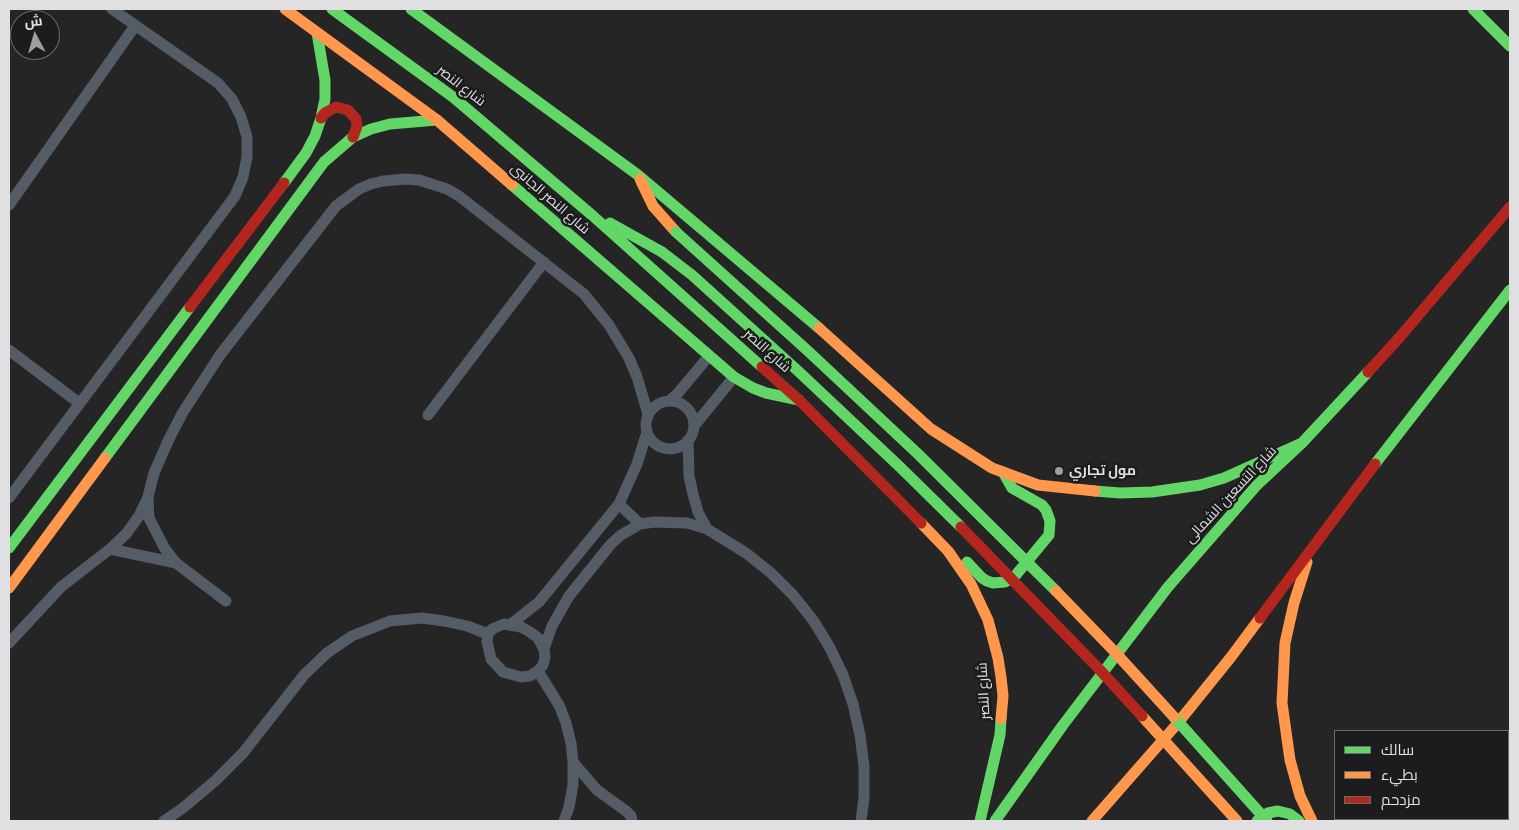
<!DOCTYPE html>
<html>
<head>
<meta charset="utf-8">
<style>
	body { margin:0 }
	#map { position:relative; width:1519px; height:830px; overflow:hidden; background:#252526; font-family:Manrope,Cairo,sans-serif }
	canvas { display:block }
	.frame { position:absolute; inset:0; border:10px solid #e0dfe1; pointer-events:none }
	.legend { position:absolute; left:1334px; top:730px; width:175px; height:90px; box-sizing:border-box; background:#1c1b1d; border:1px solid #6a696b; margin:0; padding:6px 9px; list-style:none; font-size:15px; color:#e0dfe1 }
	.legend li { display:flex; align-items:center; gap:10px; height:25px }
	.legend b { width:25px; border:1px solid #6a696b }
	.north { position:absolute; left:10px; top:10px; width:50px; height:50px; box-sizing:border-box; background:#1c1b1d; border:1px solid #6a696b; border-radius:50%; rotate:354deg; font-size:14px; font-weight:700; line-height:20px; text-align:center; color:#e0dfe1 }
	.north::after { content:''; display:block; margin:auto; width:18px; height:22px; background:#9f9ea0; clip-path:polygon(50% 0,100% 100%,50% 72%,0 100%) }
</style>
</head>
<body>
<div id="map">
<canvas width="1519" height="830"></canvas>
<div class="frame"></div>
<ul class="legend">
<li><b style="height:6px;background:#63d668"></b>سالك</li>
<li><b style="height:6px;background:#ff974d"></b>بطيء</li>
<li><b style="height:6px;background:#b3261e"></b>مزدحم</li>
</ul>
<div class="north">ش</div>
</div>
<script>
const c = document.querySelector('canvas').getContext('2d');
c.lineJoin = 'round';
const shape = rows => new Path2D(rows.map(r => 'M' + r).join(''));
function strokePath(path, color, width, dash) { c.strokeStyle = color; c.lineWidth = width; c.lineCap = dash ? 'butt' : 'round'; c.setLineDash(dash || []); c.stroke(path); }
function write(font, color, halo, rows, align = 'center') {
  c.font = font + ' Manrope,Cairo,sans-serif'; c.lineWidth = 5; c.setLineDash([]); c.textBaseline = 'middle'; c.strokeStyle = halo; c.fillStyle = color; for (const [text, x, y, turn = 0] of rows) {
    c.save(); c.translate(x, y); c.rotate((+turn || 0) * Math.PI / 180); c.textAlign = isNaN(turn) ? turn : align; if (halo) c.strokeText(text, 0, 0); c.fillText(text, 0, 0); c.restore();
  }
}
strokePath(shape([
	[9,205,135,26],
	[9,350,79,403],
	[669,401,678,393,709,356],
	'646 425a24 24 0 1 1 48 0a24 24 0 1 1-48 0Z',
	[428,415,544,262],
	[694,426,734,377],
	[688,440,689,476,693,494,698,512,707,529],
	[9,498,235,196,243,177,247,157,247,137,241,117,232,99,218,83,112,9],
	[148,498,149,518,165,549,176,563,226,601],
	[619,504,640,524],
	[110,549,176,563],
	[504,624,521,627,530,632,538,638,544,649,545,657,543,665,538,671,530,676,521,677,503,672,491,659,487,642,488,634,492,629,504,624],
	[511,624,539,602,619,504,637,464,647,432],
	[9,643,61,587,110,549,126,534,139,516,148,497,154,473,169,439,183,412,220,355,336,206,359,189,371,184,383,181,406,179,419,180,447,189,459,196,584,294,609,325,629,358,637,377,648,414],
	[544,649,552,626,569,596,611,544,621,535,640,524,654,522,687,523,707,529,746,553,771,573,793,595,813,620,829,646,843,675,853,704,860,735,864,766,864,798,861,821],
	[538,671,559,705,566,723,571,743,573,762,573,785,569,807,564,821],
	[573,762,597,790,626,811,631,816,632,821],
	[164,821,183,808,215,781,243,753,304,675,327,653,352,636,390,621,422,618,444,621,467,626,488,634]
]), '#545d66', 11);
strokePath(shape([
	[332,9,453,97,593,216,762,367],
	[411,9,638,175,819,328],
	[1473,9,1510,46],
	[284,183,306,153,315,136,321,118,325,99,325,80,317,33],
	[512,185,734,377,753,388,766,393,799,400],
	[610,223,662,252],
	[105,458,324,162,353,137,371,129,390,124,437,120],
	[1375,464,1510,290],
	[1095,491,1120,493,1152,492,1200,485,1224,478,1302,443],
	[9,548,190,307],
	[967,562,982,578,987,581,993,583,1005,582,1015,576,1049,535,1050,521,1046,510,1042,505,1012,488,1003,472],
	[980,821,1000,735,1001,719],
	[995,821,1063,725,1168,587,1257,485,1302,443,1368,372],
	[1257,821,1268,813,1278,811,1290,814,1299,821]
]), '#63d668', 11);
strokePath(shape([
	[285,9,437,120,512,185],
	[640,179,653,206,676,232],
	[819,328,931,429,992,468,1038,485,1095,491],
	[921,523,948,551,971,584,988,620,998,658,1001,677,1003,696,1001,719],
	[1307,562,1294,603,1285,643,1282,703,1290,760,1300,796,1312,821],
	[9,588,105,458],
	[1092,821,1177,724,1231,657,1260,618]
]), '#ff974d', 11);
strokePath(shape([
	[321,118,325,113,336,107,348,110,356,119,357,126,353,137],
	[190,307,284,183],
	[762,367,799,400,921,523],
	[1368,372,1399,338,1510,207],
	[1260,618,1375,464]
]), '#b3261e', 11);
strokePath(shape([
	[676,232,808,351,918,454,1056,591],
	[662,252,692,275,797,370,900,467,961,527],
	[1174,717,1267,821]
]), '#63d668', 11);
strokePath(shape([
	[1056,591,1113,650,1174,717],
	[1142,716,1237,821]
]), '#ff974d', 11);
strokePath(shape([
	[961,527,1099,669,1142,716]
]), '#b3261e', 11);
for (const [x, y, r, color] of [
	[1059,471,5,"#9f9ea0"]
]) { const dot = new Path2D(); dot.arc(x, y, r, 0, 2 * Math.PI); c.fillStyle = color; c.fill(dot); strokePath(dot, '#1c1b1d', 2); }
write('14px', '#e0dfe1', '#1c1b1d', [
	["شارع النصر",461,86,38],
	["شارع النصر الجانبى",550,199,41],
	["شارع النصر",767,351,42],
	["شارع التسعين الشمالى",1231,495,-47],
	["شارع النصر",984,691,-93]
]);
write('bold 14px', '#e0dfe1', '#1c1b1d', [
	["مول تجاري",1069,471]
], 'left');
</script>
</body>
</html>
